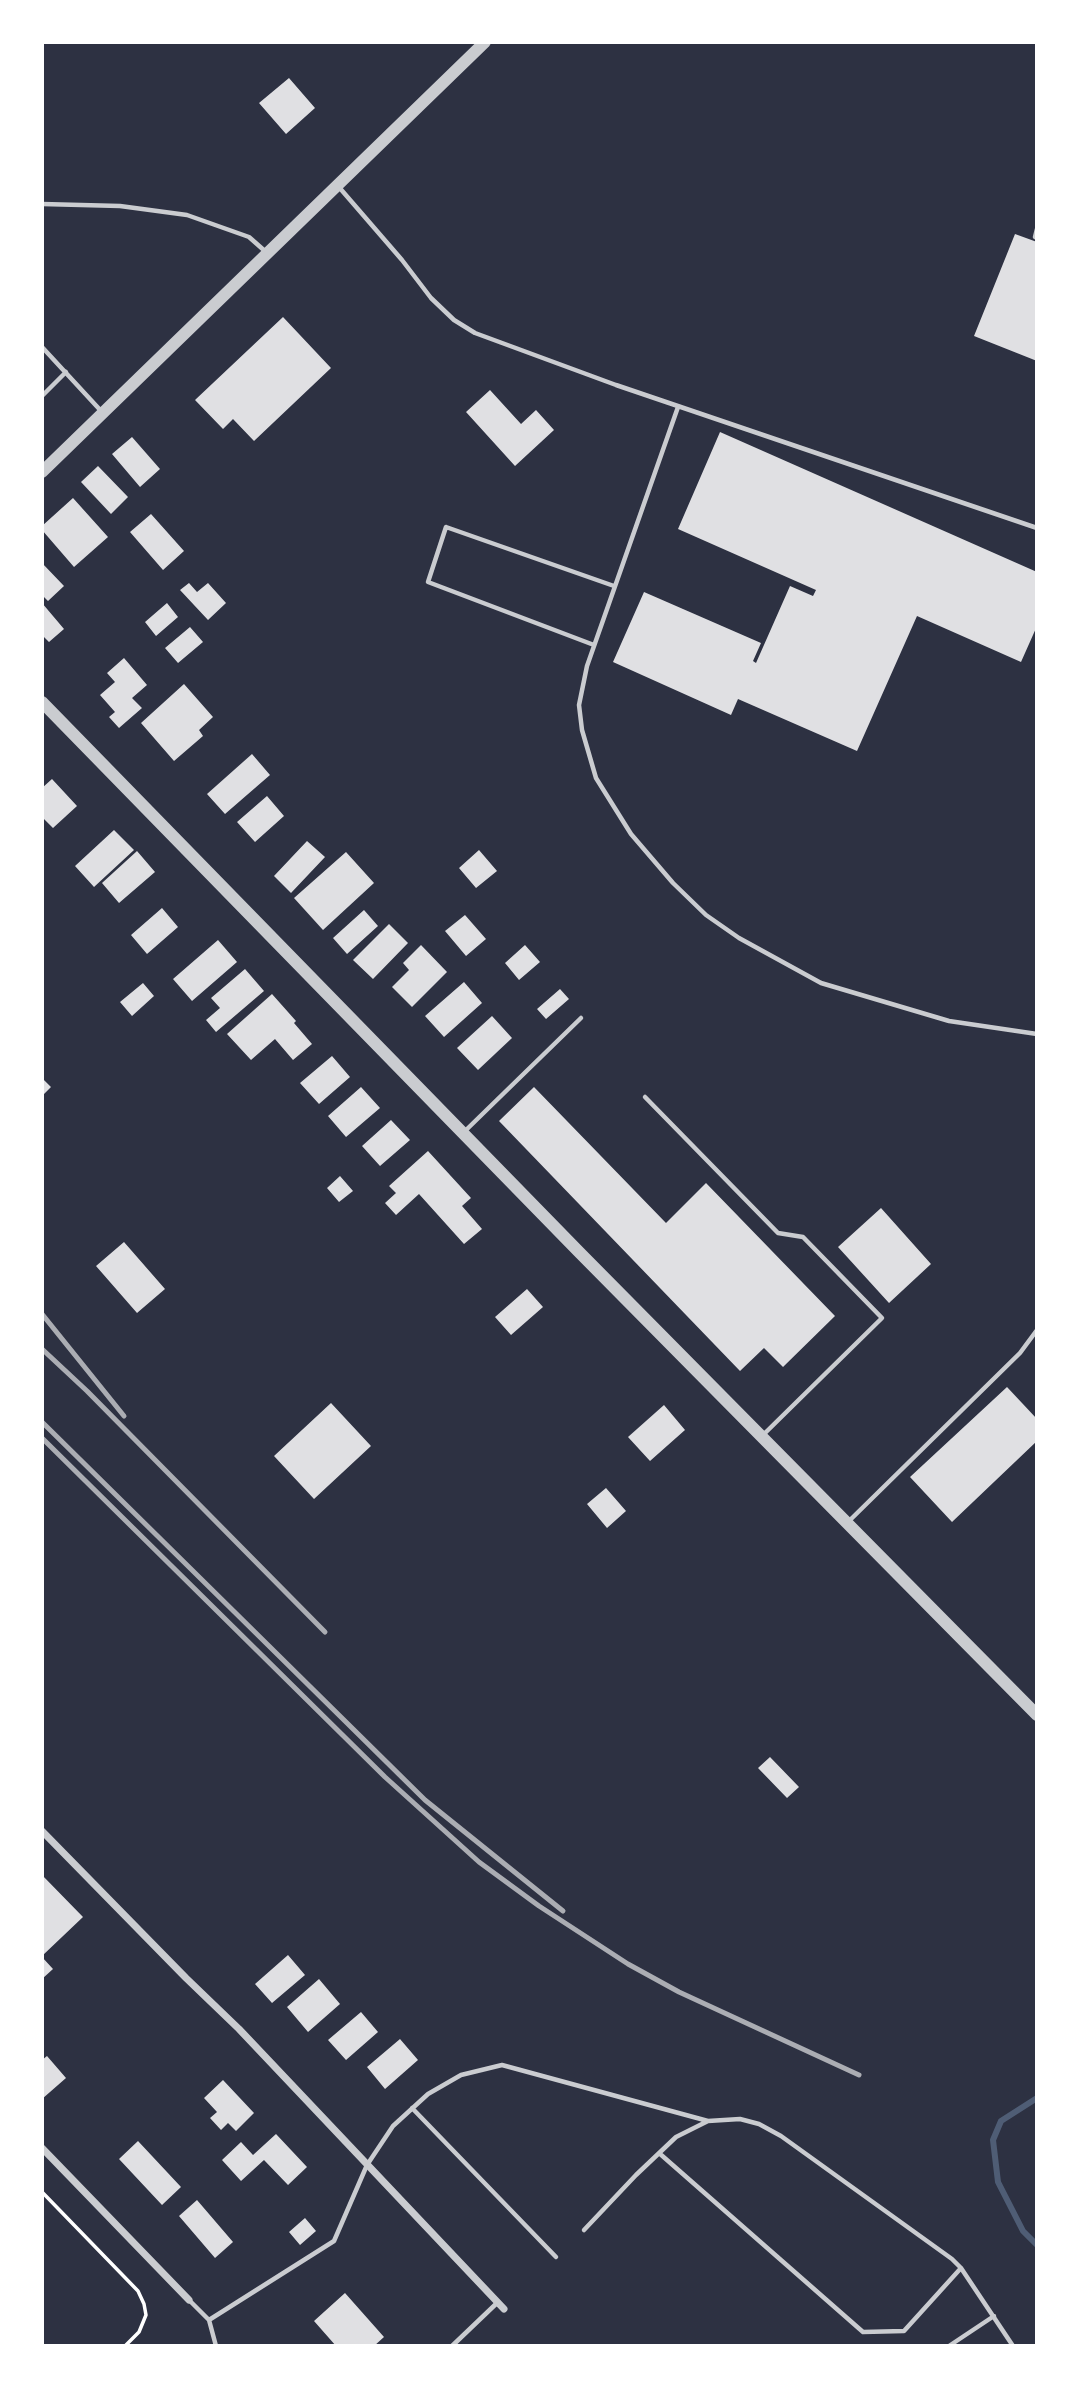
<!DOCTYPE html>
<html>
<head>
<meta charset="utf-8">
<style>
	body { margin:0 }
	#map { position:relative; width:1079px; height:2388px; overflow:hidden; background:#2d3142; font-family:Commissioner,sans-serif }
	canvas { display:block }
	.frame { position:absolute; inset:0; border:44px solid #fff; pointer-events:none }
</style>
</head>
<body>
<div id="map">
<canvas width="1079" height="2388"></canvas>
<div class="frame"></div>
</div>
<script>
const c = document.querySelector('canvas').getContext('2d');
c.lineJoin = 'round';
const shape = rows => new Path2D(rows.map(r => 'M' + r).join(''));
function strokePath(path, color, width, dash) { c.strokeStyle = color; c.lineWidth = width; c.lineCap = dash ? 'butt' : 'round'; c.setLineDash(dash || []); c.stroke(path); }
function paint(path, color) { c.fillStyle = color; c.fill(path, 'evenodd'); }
strokePath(shape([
	[1037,2098,1001,2121,993,2140,998,2182,1023,2231,1037,2245]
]), '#4f5d75', 6);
paint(shape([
	[289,78,315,108,286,134,259,103],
	[1015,234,1037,242,1037,361,974,336],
	[283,317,331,368,254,441,233,419,223,429,195,400],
	[490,390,521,424,536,410,554,430,515,466,466,412],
	[720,432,1037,572,1037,626,1021,662,917,616,857,751,738,699,731,715,613,662,644,592,761,643,753,661,756,663,790,586,813,596,816,590,678,529],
	[132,437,160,469,140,487,112,454],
	[98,466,128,497,111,514,81,482],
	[73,498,108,537,74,567,42,530,42,526],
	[151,514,184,551,163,570,130,532],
	[42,563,64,586,48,601,42,595],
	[189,583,197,592,208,583,226,603,208,620,180,590],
	[42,603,64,629,49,642,42,635],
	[167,603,178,617,156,636,145,622],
	[190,627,203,642,178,663,165,648],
	[124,658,147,685,132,698,142,708,119,728,109,717,115,712,100,695,115,682,107,673],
	[184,684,213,717,199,730,203,736,174,761,141,723],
	[252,754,270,775,225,814,207,794],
	[52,779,77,806,53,828,42,817,42,788],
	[267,796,284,816,255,842,237,822],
	[114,830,134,850,94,887,75,866],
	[307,841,325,857,291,893,274,876],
	[479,850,497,871,476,888,459,868],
	[137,851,155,872,119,903,102,883],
	[346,852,374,883,323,930,294,898],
	[162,908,178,927,147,954,131,935],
	[364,910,378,926,347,954,333,938],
	[465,915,486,939,466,956,445,931],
	[389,924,408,943,373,979,353,960],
	[218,940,237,962,192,1001,173,979],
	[421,945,447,972,412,1007,392,987,409,970,403,963],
	[525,945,540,962,519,980,505,963],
	[245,969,264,991,216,1032,206,1020,220,1008,211,998],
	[464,982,482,1003,444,1037,425,1016],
	[143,983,154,996,132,1016,120,1002],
	[560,989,569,999,546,1019,537,1009],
	[272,994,296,1021,294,1023,312,1044,293,1060,275,1039,251,1060,227,1034],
	[492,1016,512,1038,478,1070,457,1048],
	[332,1056,350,1077,319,1104,300,1083],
	[42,1078,51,1087,42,1096],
	[361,1087,380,1108,346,1137,328,1116],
	[534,1087,666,1223,706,1183,835,1316,783,1367,764,1348,740,1371,499,1121],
	[391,1120,410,1140,380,1166,362,1146],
	[428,1151,471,1198,462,1206,482,1229,464,1244,419,1194,396,1215,385,1203,396,1193,389,1186],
	[340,1176,353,1191,339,1202,327,1188],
	[881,1208,931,1264,889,1303,838,1247],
	[124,1242,165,1289,137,1313,96,1266],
	[527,1289,543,1307,511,1335,495,1317],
	[1007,1387,1037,1419,1037,1441,952,1522,910,1477],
	[331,1403,371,1446,314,1499,274,1456],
	[664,1405,685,1430,650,1461,628,1437],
	[606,1488,626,1511,607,1528,587,1504],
	[770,1757,799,1787,787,1798,758,1768],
	[42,1875,83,1917,42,1956],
	[288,1955,305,1975,272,2003,255,1984],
	[42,1957,53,1969,42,1979],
	[319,1979,340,2004,308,2032,287,2007],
	[361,2012,378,2032,346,2060,328,2040],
	[400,2039,418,2060,385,2089,367,2067],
	[47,2056,66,2078,42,2099,42,2060],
	[223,2080,254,2113,236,2131,228,2123,221,2130,210,2118,217,2112,204,2098],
	[276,2134,307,2167,288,2185,264,2160,241,2181,222,2160,241,2142,253,2155],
	[138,2141,181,2187,162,2205,119,2159],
	[197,2200,233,2242,215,2258,179,2216],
	[305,2218,316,2231,300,2245,289,2232],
	[345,2293,384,2337,374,2346,336,2346,314,2321]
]), '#e0e0e3');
strokePath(shape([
	[42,2192,138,2291,144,2304,146,2315,139,2332,125,2346]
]), '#fff', 3.5);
strokePath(shape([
	[338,186,402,260,431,298,454,320,475,333,616,385,1037,528],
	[42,204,120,206,187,215,249,237,266,252],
	[1037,229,1035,237,1037,238],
	[42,347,102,412],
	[42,396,66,372],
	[678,407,587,666,579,705,582,730,596,778,631,834,673,883,706,915,739,938,821,983,949,1021,1037,1034],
	[594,645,428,582,446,527,614,586],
	[645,1097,778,1233,803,1237,882,1318,762,1436],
	[464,1132,581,1018],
	[848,1522,1020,1353,1037,1330],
	[412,2108,556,2257],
	[659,2153,863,2332,904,2331,961,2268],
	[584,2230,636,2175,676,2137,708,2121,740,2119,759,2124,781,2136,952,2259,961,2268,1013,2346],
	[189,2300,209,2320,216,2346],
	[209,2320,334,2241,367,2165,393,2126,428,2094,461,2075,502,2065,708,2121],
	[452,2346,498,2302],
	[949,2346,994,2316]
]), '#caccd0', 4.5);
strokePath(shape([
	[42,1831,186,1978,239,2029,504,2309],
	[42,2148,189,2300]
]), '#caccd0', 7);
strokePath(shape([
	[42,472,485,42],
	[42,702,580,1253,1037,1715]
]), '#caccd0', 12);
strokePath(shape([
	[42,1314,124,1416],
	[42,1349,87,1391,325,1632],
	[42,1422,425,1800,563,1911],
	[42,1438,385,1777,479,1862,539,1906,628,1964,679,1992,859,2075]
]), '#abadb3', 5);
</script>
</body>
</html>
